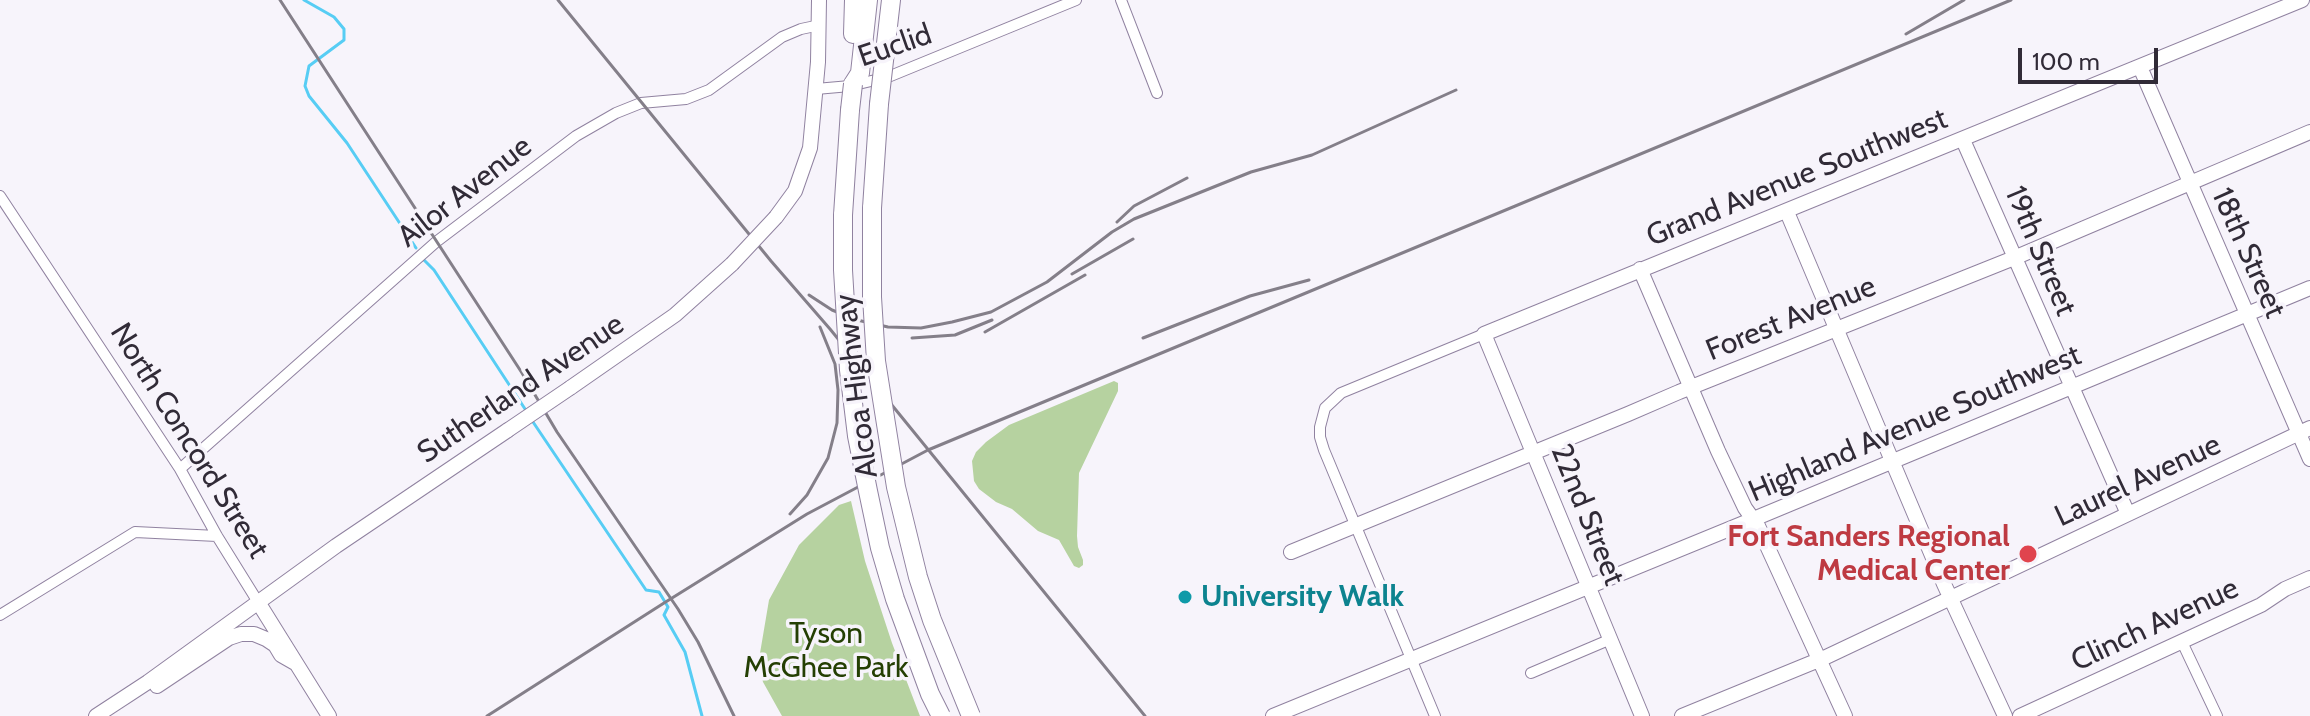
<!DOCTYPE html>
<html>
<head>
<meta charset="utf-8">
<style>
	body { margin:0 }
	#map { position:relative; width:2310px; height:716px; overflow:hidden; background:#f7f4fb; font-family:Cabin,sans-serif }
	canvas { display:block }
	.scale { position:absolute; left:2018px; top:48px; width:140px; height:36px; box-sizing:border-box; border:4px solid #312b37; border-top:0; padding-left:10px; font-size:24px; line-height:28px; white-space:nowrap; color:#312b37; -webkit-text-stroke:6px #f7f4fb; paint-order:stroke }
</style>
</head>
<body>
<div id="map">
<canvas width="2310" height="716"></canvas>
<div class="scale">100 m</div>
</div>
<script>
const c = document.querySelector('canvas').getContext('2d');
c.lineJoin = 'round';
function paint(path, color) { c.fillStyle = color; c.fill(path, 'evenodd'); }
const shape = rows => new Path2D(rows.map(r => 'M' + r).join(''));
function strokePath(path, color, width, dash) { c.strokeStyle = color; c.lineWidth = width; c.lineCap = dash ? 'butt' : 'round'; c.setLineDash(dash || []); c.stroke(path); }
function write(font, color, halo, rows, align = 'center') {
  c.font = font + ' Cabin,sans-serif'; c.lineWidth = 7; c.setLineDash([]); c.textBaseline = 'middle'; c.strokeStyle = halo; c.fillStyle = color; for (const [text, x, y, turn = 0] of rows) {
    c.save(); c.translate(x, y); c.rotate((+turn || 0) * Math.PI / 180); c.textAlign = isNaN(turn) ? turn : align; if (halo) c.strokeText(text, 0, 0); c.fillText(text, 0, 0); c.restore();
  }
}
paint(shape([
	[1114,381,1118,383,1118,391,1079,473,1077,536,1078,547,1083,560,1083,565,1079,568,1074,566,1059,540,1038,531,1012,509,996,502,979,489,974,481,972,461,976,452,986,442,1009,425],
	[851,501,865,561,892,643,920,716,782,716,763,682,758,665,769,600,799,545,839,505]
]), '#b6d2a0');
strokePath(shape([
	[304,0,334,17,344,29,344,40,309,66,305,86,309,96,347,143,416,248],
	[424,260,434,270,527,412],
	[531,419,646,590,659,592,668,607,664,615,685,652,702,716]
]), '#57cdf4', 3);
const street = shape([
	[1121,0,1157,93],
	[816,89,850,86,888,77,1076,0],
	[0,196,180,469,217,536,258,602],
	[180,469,436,242,576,136,616,113,641,103,686,99,709,90,782,37,801,29,820,25],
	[0,615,135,532,217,536],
	[2182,642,2217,716],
	[1531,673,1611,639],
	[1435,716,1324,450,1320,437,1320,427,1325,408,1341,393,1484,334]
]);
const secondary = shape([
	[2140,67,2310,459],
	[1963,140,2128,514],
	[1787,212,1944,584,2005,716],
	[776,217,795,191,810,148,818,62,819,0],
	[1640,269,1718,451,1745,508,1758,526,1845,716],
	[570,388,675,315,732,264],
	[1291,552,1628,414,1679,392,2014,258,2310,132],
	[258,602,329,716],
	[157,686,229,638,241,634,254,634,266,639,275,645,281,655,295,663],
	[96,716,148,682,336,546,508,430],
	[1273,716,1744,523,2310,288],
	[1642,716,1484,334,2302,0],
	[1682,716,1826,657,2310,428],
	[2020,716,2261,605,2285,589,2310,578]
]);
const highway = shape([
	[853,34,854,0],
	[885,52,891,0],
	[853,84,860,73,868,0],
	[872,208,879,104],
	[843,215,850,110]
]);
strokePath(street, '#9082a0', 12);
strokePath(secondary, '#9082a0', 16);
strokePath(highway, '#9082a0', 20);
strokePath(street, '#fff', 10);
strokePath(secondary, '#fff', 14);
strokePath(highway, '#fff', 18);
strokePath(shape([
	[280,0,522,373,557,432,678,609,698,642,734,716],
	[558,0,771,261,830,329,1145,716],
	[1906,34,1964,0],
	[1117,222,1134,206,1187,178],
	[1072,274,1133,239],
	[809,295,832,310,857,320,888,327,921,328,952,322,991,312,1047,282,1112,232,1134,219,1251,172,1312,155,1456,90],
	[985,332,1085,275],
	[912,338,955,335,992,320],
	[1143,338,1250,296,1309,280],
	[790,514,807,495,828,458,837,423,838,390,835,364,820,327],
	[487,716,664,603,807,514,928,450,2011,0]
]), '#847f89', 3);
const secondaryBridge = shape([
	[732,264,776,217],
	[508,430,570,388]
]);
const highwayBridge = shape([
	[879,104,885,52],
	[850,110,853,84],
	[872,208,872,297,876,361,896,487,918,577,932,620,971,716],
	[843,215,843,270,849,370,857,436,868,491,880,548,895,599,930,694,941,716]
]);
strokePath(secondaryBridge, '#9082a0', 16, []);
strokePath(highwayBridge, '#9082a0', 20, []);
strokePath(secondaryBridge, '#fff', 14);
strokePath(highwayBridge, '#fff', 18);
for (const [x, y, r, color] of [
	[2028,554,10,"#e0444e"],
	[1185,597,8,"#0f9aa8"]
]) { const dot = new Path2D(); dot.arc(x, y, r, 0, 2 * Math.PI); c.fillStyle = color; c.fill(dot); strokePath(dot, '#f7f4fb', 3); }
write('30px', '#312b37', '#f7f4fb', [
	["Euclid",895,46,-19],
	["Grand Avenue Southwest",1797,178,-22],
	["Ailor Avenue",465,192,-38],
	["19th Street",2040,251,67],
	["18th Street",2248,253,66],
	["Forest Avenue",1791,319,-22],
	["Alcoa Highway",857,386,-97],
	["Sutherland Avenue",521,389,-34],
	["Highland Avenue Southwest",1915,424,-23],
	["North Concord Street",189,441,58],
	["Laurel Avenue",2138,481,-25],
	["22nd Street",1587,515,68],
	["Clinch Avenue",2155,625,-25]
]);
write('bold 30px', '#be3a42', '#f7f4fb', [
	["Fort Sanders Regional",2010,537],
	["Medical Center",2010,571]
], 'right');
write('bold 30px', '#0d838f', '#f7f4fb', [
	["University Walk",1201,597]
], 'left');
write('30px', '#243f03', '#f7f4fb', [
	["Tyson",826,634],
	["McGhee Park",826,668]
]);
</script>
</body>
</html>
